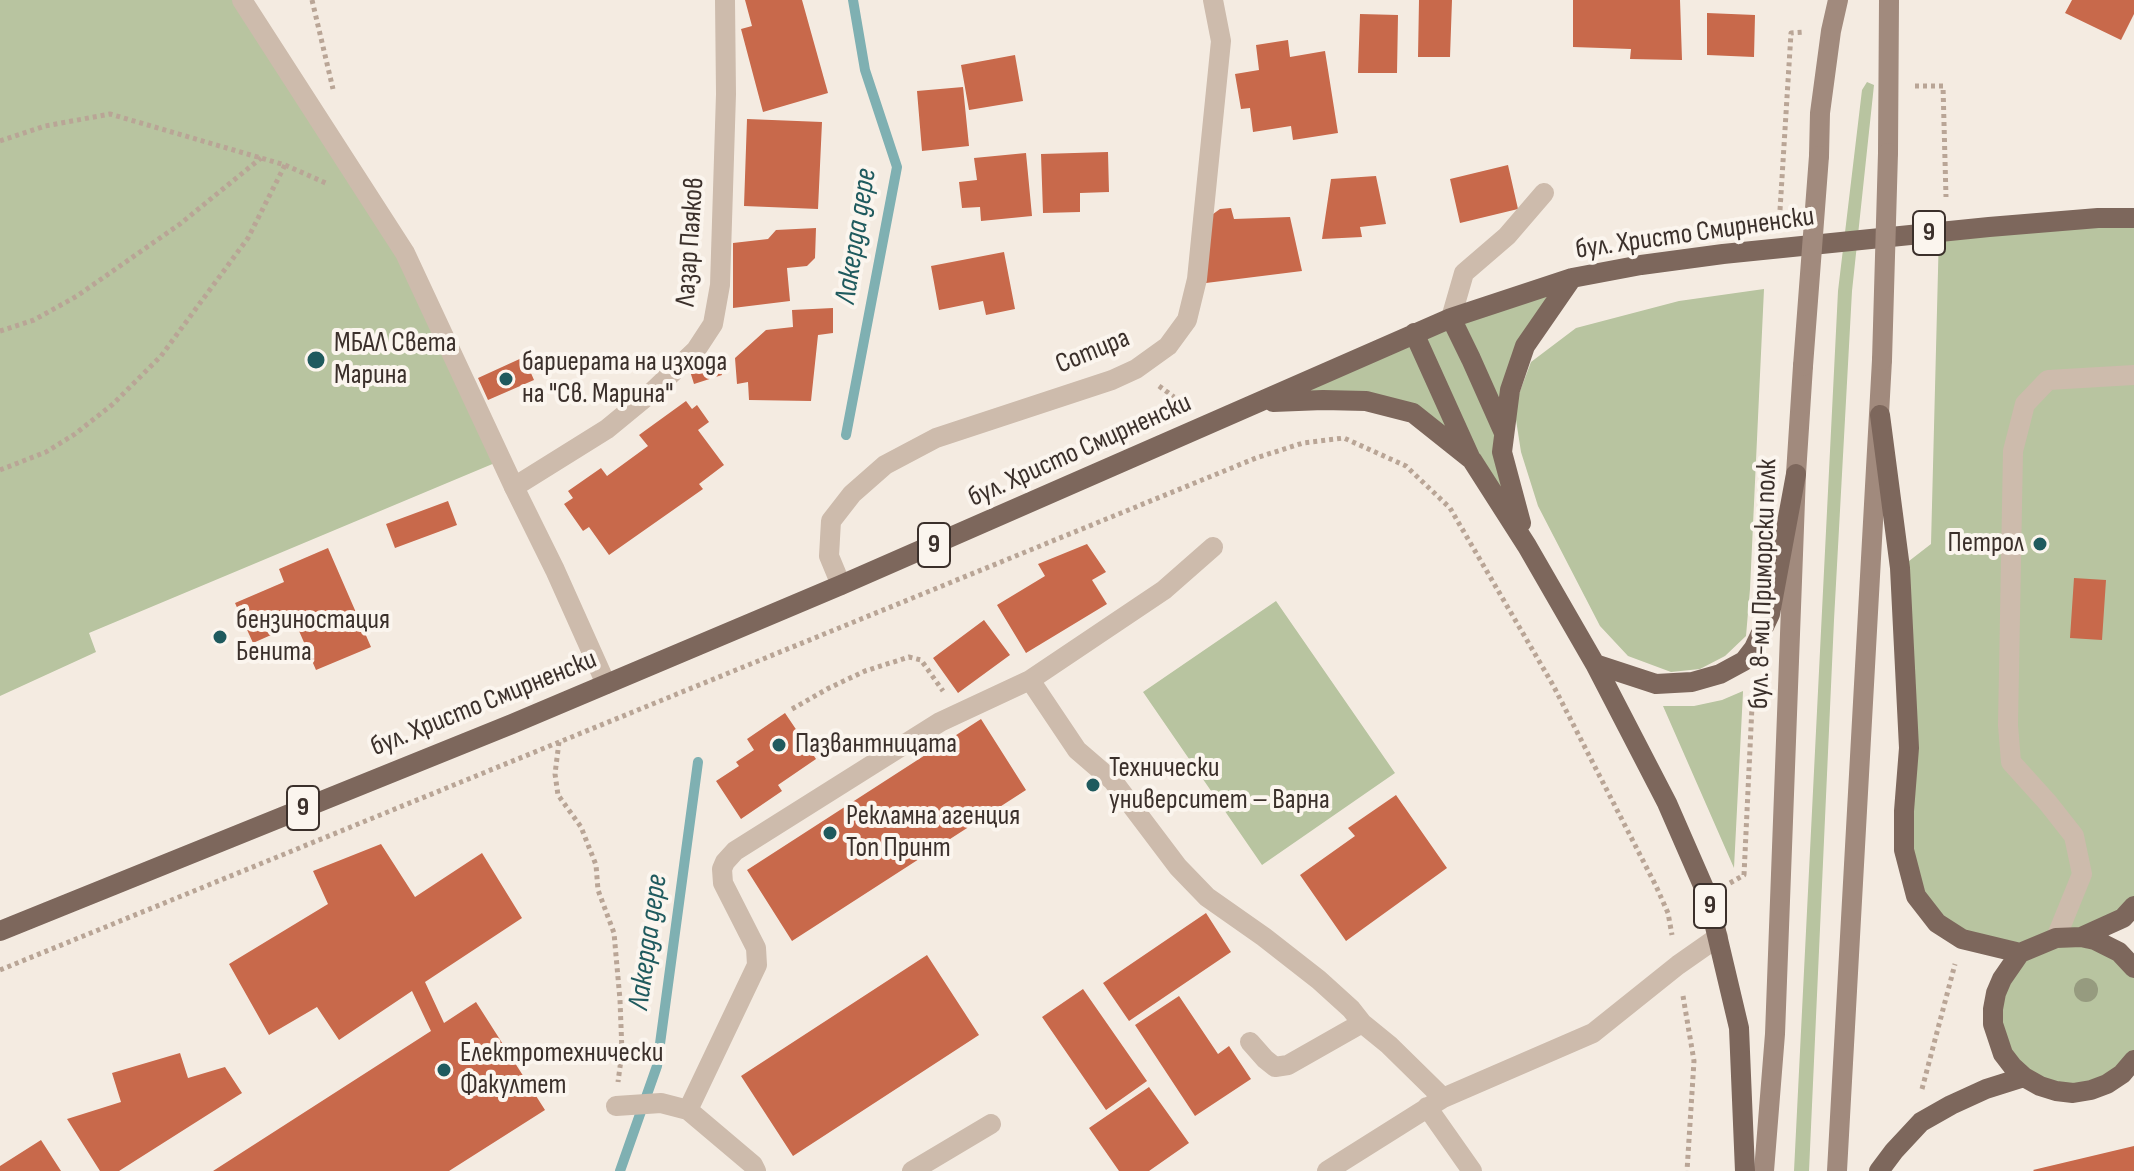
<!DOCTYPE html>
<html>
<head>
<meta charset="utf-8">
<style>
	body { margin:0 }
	canvas { display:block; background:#f4ebe1 }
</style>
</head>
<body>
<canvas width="2134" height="1171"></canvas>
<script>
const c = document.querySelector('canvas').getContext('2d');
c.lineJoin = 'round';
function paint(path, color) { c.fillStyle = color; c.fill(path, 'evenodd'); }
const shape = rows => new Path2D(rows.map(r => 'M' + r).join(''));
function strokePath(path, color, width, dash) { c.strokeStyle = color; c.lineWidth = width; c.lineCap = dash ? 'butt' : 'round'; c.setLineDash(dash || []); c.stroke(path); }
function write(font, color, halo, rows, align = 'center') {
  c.font = font + ' "Sofia Sans Condensed",sans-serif'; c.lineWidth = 8; c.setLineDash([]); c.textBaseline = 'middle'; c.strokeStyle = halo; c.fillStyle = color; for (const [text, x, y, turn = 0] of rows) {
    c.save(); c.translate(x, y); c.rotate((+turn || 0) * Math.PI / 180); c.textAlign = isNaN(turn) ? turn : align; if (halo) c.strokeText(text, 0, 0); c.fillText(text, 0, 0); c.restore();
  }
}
paint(shape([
	[0,0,242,0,405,253,502,460,89,633,96,652,0,696],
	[1867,82,1874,85,1852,291,1834,620,1809,1171,1794,1171,1838,291,1862,90],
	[2134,218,2134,906,2083,937,2134,968,2134,1060,2091,1090,2024,1077,1993,1024,2020,953,1962,939,1916,896,1900,568,1931,544,1939,232],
	[1572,278,1525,346,1504,433,1527,546,1472,460,1413,413,1261,403],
	[1764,289,1750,589,1746,636,1725,656,1700,669,1671,672,1628,656,1600,626,1538,506,1521,452,1514,407,1531,362,1576,328,1679,301],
	[1276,601,1395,773,1262,865,1143,692],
	[1743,691,1743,692,1734,868,1663,706,1694,706,1722,700]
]), '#b8c4a0');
strokePath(shape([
	[846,435,897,167,865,70,853,0],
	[620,1171,657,1066,698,762]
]), '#7fb0b2', 10);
paint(shape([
	[745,0,802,0,828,93,763,112,741,29,752,26],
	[1419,0,1452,0,1450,57,1418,57],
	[1573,0,1680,0,1682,60,1630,59,1631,49,1573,47],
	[2072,0,2134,0,2134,14,2121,40,2065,13],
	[1707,13,1755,15,1754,57,1707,55],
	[1360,14,1398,15,1397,73,1358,73],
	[1288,40,1290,57,1325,51,1338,133,1293,140,1291,126,1253,132,1250,108,1241,109,1235,74,1259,70,1256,45],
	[1015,55,1023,101,969,110,961,65],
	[963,87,969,146,922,151,917,91],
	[747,119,822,122,818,209,744,206],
	[1108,152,1109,192,1080,193,1080,212,1043,213,1041,154],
	[1026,153,1032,216,981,221,980,207,962,208,959,182,977,180,974,158],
	[1508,165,1518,209,1460,223,1450,179],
	[1376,176,1386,224,1360,227,1362,237,1322,239,1331,179],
	[1231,208,1234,219,1290,217,1302,271,1206,283,1209,217,1220,209],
	[816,228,815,258,807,266,787,268,790,301,733,308,733,243,768,239,776,230],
	[1004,252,1015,309,986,315,983,301,939,310,931,266],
	[833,308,833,333,818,335,811,401,749,400,748,382,737,384,735,358,766,330,793,327,792,310],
	[524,357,534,380,488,400,478,378],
	[717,359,722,375,694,384,689,368],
	[686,401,692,409,697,405,709,422,698,430,724,465,699,484,703,489,609,555,589,527,583,531,564,504,573,498,568,491,601,468,607,476,648,446,639,435],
	[448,501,457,525,395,548,386,524],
	[1087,544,1106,572,1092,580,1107,604,1026,653,997,605,1045,576,1038,564],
	[328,548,371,647,316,670,296,624,253,643,235,603,284,582,279,569],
	[2074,578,2106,580,2102,640,2070,638],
	[984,620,1010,655,958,693,933,658],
	[785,713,816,759,778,785,782,791,741,819,716,781,739,766,736,762,754,750,747,739],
	[981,719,1026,790,792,941,747,870],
	[1396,795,1447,868,1346,941,1300,875,1355,836,1348,828],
	[381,844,415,897,482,853,522,918,425,982,444,1023,476,1002,545,1110,449,1171,213,1171,431,1031,412,991,339,1040,317,1007,269,1035,229,964,328,904,313,871],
	[1206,913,1231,952,1129,1021,1103,983],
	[927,955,979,1035,793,1156,741,1076],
	[1083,989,1147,1081,1106,1110,1042,1017],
	[1179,996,1218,1054,1229,1046,1251,1079,1195,1116,1135,1025],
	[180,1053,188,1078,225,1067,242,1093,119,1171,100,1171,67,1119,121,1102,112,1073],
	[1149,1087,1189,1143,1149,1171,1119,1171,1089,1128],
	[41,1140,61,1171,0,1171,0,1166],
	[2134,1146,2134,1171,2034,1171,2033,1170]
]), '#c8694b');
strokePath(shape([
	[312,0,333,89],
	[1915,86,1943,86,1946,197],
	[0,141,45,126,110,114,285,165,328,184],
	[1780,210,1791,33,1805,32],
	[0,331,34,320,77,296,180,224,261,158],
	[1159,386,1174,397],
	[0,470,46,452,75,434,113,404,161,356,248,238,285,165],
	[792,709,829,688,865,671,909,657,921,660,943,691],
	[559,742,555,774,558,795,581,827,596,865,598,890,614,933,620,1000,622,1052,618,1082],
	[1730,883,1744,875,1753,685],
	[0,970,1256,458,1303,443,1344,438,1406,466,1450,508,1553,685,1656,886,1668,913,1672,935],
	[1683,996,1694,1061,1687,1171],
	[1922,1089,1955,964]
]), '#b9a596', 5, [4, 4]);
strokePath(shape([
	[242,0,405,253,514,487],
	[1451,318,1464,273,1507,236,1544,193],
	[1030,680,1077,750,1113,781,1178,867,1207,897,1264,937,1319,980,1351,1009,1362,1023,1389,1045,1443,1098],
	[2056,938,2082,874,2074,836,2048,803,2011,762,2008,725,2013,451,2025,404,2048,380,2134,375],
	[1250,1042,1265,1059,1275,1067,1288,1065,1362,1023],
	[616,1106,661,1103,688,1110],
	[1427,1107,1472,1171],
	[756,1171,753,1165,688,1110,757,965,756,948,723,883,722,869,725,862,735,851,940,722,1030,680,1164,590,1213,547],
	[912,1171,991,1124],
	[1327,1171,1443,1098,1593,1033,1678,965,1718,937]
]), '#cdbbac', 20);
strokePath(shape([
	[841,585,829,556,831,521,852,494,885,465,936,438,1112,380,1136,369,1168,346,1187,320,1197,279,1221,41,1213,0],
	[606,684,555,570,514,487,607,429,652,392,696,350,713,324,720,285,726,94,725,0]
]), '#cdbbac', 20);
strokePath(shape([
	[1888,153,1889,0],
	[1819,156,1820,113,1831,31,1838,0],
	[1764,1171,1775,1034,1796,474,1803,366],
	[1837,1171,1882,360]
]), '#a18a7d', 20);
strokePath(shape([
	[1451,318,1471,359,1504,433],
	[1414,333,1470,457],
	[1273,402,1323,400,1366,401,1413,413,1472,460,1527,546,1595,664,1667,803,1708,897,1739,1028,1745,1171],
	[1880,415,1900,568,1909,748,1904,811,1904,850,1916,896,1937,923,1962,939,2020,953],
	[1521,523,1502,452,1510,390,1525,346,1572,278],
	[1595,664,1656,684,1692,682,1720,674,1744,661,1754,648,1770,614,1796,474],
	[0,931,512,724,841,585,1451,318,1572,278,1641,265,1723,254,1989,227,2098,218,2134,218],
	[2081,937,2123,918,2134,906],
	[2134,968,2119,952,2095,940,2081,937,2056,938,2020,953,2002,979,1996,993,1993,1009,1993,1024,2003,1054,2013,1067,2024,1077,2040,1086,2056,1091,2073,1093,2091,1090,2107,1084,2122,1074,2134,1060],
	[1879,1171,1894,1151,1921,1122,1951,1105,1986,1089,2024,1077]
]), '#7d675c', 20);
strokePath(shape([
	[1882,360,1888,153],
	[1803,366,1819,156]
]), '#a18a7d', 20);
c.fillStyle = '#969b7f';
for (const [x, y] of [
	[2086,990]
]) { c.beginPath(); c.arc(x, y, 12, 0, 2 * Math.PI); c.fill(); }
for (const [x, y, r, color] of [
	[316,360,10,"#1f5a5e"],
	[506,379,8,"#1f5a5e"],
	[2040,544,8,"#1f5a5e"],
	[220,637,8,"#1f5a5e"],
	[779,745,8,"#1f5a5e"],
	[1093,785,8,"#1f5a5e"],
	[830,833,8,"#1f5a5e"],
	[444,1070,8,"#1f5a5e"]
]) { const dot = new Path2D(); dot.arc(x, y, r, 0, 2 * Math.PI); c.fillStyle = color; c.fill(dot); strokePath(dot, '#fbf5ee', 3); }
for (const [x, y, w] of [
	[1929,233,32],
	[934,545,32],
	[303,808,32],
	[1710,906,32]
]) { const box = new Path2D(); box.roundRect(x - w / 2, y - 22, w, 44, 6); c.fillStyle = '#fbf5ee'; c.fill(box); strokePath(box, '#3b302b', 2); }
write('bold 26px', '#3b302b', null, [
	["9",1929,233],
	["9",934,545],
	["9",303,808],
	["9",1710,906]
]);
write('28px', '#3b302b', '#fbf5ee', [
	["бул. Христо Смирненски",1695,234,-8],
	["Лазар Паяков",691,242,-86],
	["Сотира",1093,352,-22],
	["бул. Христо Смирненски",1080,451,-24],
	["бул. 8-ми Приморски полк",1764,584,-88],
	["бул. Христо Смирненски",484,704,-22]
]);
write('28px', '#3b302b', '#fbf5ee', [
	["МБАЛ Света",334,344],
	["Марина",334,376],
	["бариерата на изхода",522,363],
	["на \"Св. Марина\"",522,395],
	["Петрол",2024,544,"right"],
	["бензиностация",236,621],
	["Бенита",236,653],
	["Пазвантницата",795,745],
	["Технически",1109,769],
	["университет – Варна",1109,801],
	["Рекламна агенция",846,817],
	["Топ Принт",846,849],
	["Електротехнически",460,1054],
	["Факултет",460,1086]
], 'left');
write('italic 30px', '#1f5a5e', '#fbf5ee', [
	["Лакерда дере",857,236,-81],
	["Лакерда дере",649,942,-82]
]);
</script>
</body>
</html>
